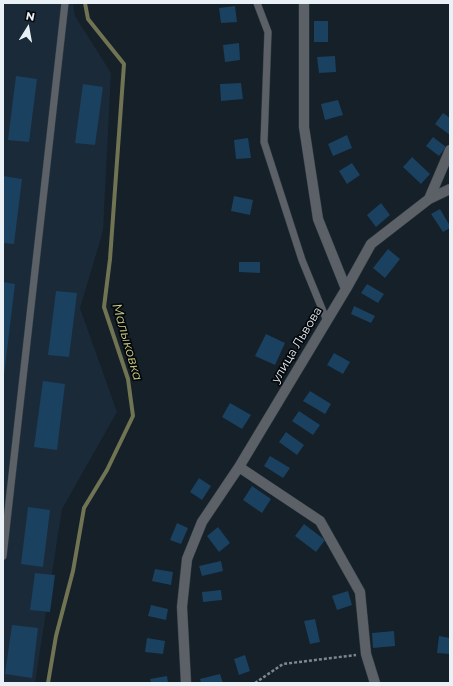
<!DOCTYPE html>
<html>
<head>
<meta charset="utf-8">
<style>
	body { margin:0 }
	#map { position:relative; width:453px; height:686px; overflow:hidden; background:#152029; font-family:Montserrat,sans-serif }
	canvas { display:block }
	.frame { position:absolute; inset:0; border:4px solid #e9f1f7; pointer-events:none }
	.north { position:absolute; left:8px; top:8px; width:40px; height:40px; -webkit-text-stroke:3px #05090d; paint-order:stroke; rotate:11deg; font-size:11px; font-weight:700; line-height:16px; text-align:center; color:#e9f1f7 }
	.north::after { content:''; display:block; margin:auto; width:14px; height:18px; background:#e9f1f7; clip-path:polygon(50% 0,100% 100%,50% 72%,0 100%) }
</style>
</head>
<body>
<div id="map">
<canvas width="453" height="686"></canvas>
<div class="frame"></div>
<div class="north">N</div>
</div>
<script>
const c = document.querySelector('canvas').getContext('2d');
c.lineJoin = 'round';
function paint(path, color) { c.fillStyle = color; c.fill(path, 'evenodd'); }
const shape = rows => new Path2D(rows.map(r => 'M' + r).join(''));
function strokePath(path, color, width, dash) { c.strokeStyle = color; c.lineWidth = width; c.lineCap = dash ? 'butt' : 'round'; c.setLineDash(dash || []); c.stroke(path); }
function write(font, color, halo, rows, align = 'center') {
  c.font = font + ' Montserrat,sans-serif'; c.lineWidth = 3.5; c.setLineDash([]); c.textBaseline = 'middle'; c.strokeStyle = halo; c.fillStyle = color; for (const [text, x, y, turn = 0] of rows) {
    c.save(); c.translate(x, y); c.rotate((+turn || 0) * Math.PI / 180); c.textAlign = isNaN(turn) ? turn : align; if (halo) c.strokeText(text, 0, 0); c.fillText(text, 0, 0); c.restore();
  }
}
paint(shape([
	[3,3,73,3,75,16,111,73,103,231,80,308,117,412,62,509,35,683,3,683]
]), '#1a2a38');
strokePath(shape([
	[48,683,56,636,73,571,84,508,107,470,133,416,128,379,104,307,110,259,124,64,88,19,85,3]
]), '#717452', 4);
paint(shape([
	[235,6,237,22,221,23,219,8],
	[314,21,328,21,328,42,314,42],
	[239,43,240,60,225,62,223,45],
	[335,56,336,72,319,73,317,57],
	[16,76,37,79,29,142,8,140],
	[241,83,243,99,221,101,220,84],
	[83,84,103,87,95,145,75,143],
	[338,100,343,115,325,120,321,104],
	[443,113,450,118,450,135,435,124],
	[347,135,352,148,333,156,328,144],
	[433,137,446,147,439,156,426,146],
	[248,138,251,158,236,159,234,140],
	[412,157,430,174,421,184,403,167],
	[352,163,360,175,347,184,339,171],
	[3,176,22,179,14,244,3,243],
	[234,196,253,200,250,215,231,211],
	[381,203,390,215,376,227,367,215],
	[440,209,450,226,450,228,443,232,431,214],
	[388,249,400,259,385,278,373,268],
	[239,262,260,262,260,273,239,272],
	[3,282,15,284,4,375,3,375],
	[367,284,384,294,378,303,361,293],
	[56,291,77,293,69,357,48,355],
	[354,306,375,316,371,323,351,314],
	[266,334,285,343,275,365,255,356],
	[334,353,350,362,343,374,327,365],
	[43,381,65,384,57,450,34,447],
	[310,391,331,404,325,414,303,401],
	[230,403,251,415,242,429,222,417],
	[299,411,320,425,313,435,292,421],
	[286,432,304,445,297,455,279,442],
	[270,456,290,468,283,478,264,466],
	[199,478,211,486,202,500,190,492],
	[252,486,271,499,262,513,243,500],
	[28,507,50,510,43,567,21,564],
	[177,523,188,528,181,544,170,540],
	[304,524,325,540,316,552,295,536],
	[218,527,230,543,219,552,207,536],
	[221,561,223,571,202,576,199,566],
	[155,569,173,572,171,585,152,581],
	[35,573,55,575,50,612,30,610],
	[221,590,222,600,203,602,202,592],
	[348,591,352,605,337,610,332,596],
	[151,605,168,609,166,620,148,616],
	[315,619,320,642,310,644,304,621],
	[12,625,38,628,32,678,5,674],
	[394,631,395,646,373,648,372,633],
	[439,636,450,638,450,654,437,653],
	[147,638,165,641,163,654,145,652],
	[245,655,250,671,239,675,234,659],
	[220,674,223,683,201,683,200,679],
	[167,676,168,683,151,683,150,679]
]), '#1a4160');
const lane = shape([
	[257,3,268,32,264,142,302,260,327,321],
	[3,556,65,3]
]);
const street = shape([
	[429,199,450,150],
	[346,289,371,244,429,199,450,189],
	[239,467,320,521,360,592,366,654,375,683],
	[186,683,182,607,187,559,202,522,239,467,346,289,318,219,304,127,304,3]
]);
strokePath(lane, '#333d46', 8);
strokePath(street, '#333d46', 11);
strokePath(shape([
	[255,683,283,664,356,655]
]), '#7e878f', 2.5, [3, 2]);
strokePath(lane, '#5b6166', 7);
strokePath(street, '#5b6166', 10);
write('12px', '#e9f1f7', '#05090d', [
	["улица Львова",297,345,-59]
]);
write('italic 13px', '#cbce81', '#05090d', [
	["Малыковка",127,342,74]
]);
</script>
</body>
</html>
